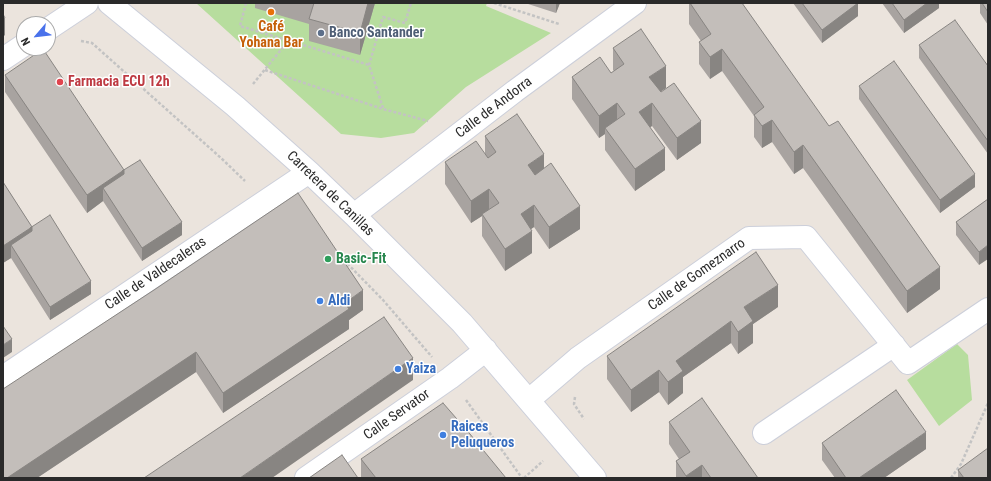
<!DOCTYPE html>
<html>
<head>
<meta charset="utf-8">
<style>
	body { margin:0 }
	#map { position:relative; width:991px; height:481px; overflow:hidden; background:#ebe4dd; font-family:"Roboto Condensed",sans-serif }
	canvas { display:block }
	.frame { position:absolute; inset:0; border:4px solid #2a2a2a; pointer-events:none }
	.north { position:absolute; left:16px; top:16px; width:40px; height:40px; box-sizing:border-box; background:#fff; border:1px solid #aaa; border-radius:50%; rotate:242deg; font-size:11px; font-weight:700; line-height:16px; text-align:center; color:#2a2a2a }
	.north::after { content:''; display:block; margin:auto; width:14px; height:18px; background:#4a72eb; clip-path:polygon(50% 0,100% 100%,50% 72%,0 100%) }
</style>
</head>
<body>
<div id="map">
<canvas width="991" height="481"></canvas>
<div class="frame"></div>
<div class="north">N</div>
</div>
<script>
const c = document.querySelector('canvas').getContext('2d');
c.lineJoin = 'round';
function paint(path, color) { c.fillStyle = color; c.fill(path, 'evenodd'); }
const shape = rows => new Path2D(rows.map(r => 'M' + r).join(''));
function strokePath(path, color, width, dash) { c.strokeStyle = color; c.lineWidth = width; c.lineCap = dash ? 'butt' : 'round'; c.setLineDash(dash || []); c.stroke(path); }
function write(font, color, halo, rows, align = 'center') {
  c.font = font + ' "Roboto Condensed",sans-serif'; c.lineWidth = 3; c.setLineDash([]); c.textBaseline = 'middle'; c.strokeStyle = halo; c.fillStyle = color; for (const [text, x, y, turn = 0] of rows) {
    c.save(); c.translate(x, y); c.rotate((+turn || 0) * Math.PI / 180); c.textAlign = isNaN(turn) ? turn : align; if (halo) c.strokeText(text, 0, 0); c.fillText(text, 0, 0); c.restore();
  }
}
paint(shape([
	[196,3,487,3,486,6,551,33,466,87,414,133,381,138,341,134],
	[957,344,968,355,972,400,939,426,907,380]
]), '#b7dd9e');
const minor = shape([
	[109,3,235,106,309,172,354,215,462,323,595,478],
	[48,29,87,3],
	[3,59,24,45],
	[354,215,515,91,635,3],
	[3,377,309,172],
	[529,400,578,358,749,238,806,237,908,363,988,309],
	[764,433,894,345],
	[306,478,450,378,486,350]
]);
strokePath(minor, '#cccfda', 24);
strokePath(shape([
	[246,3,240,26,369,65],
	[494,3,559,24],
	[81,41,92,43,221,158,245,181],
	[265,70,383,109,428,121],
	[253,84,289,40],
	[383,108,369,65,383,17,405,23,411,3],
	[337,253,383,300,432,357],
	[575,397,574,404,584,419],
	[466,400,522,478],
	[524,478,543,461],
	[951,478,961,464,988,403]
]), '#c3c3c3', 2.5, [3, 2]);
strokePath(minor, '#fff', 22);
paint(shape([
	[255,3,375,3,360,55,309,41,309,24,255,8],
	[525,3,560,3,556,13],
	[689,3,742,3,940,289,907,313,803,168,794,174,772,142,762,148,754,137,754,116,722,71,710,79,699,64,699,42,701,41,689,24],
	[793,3,858,3,858,16,822,43],
	[882,3,939,3,939,8,904,33],
	[980,3,988,3,988,25,980,13],
	[919,45,988,66,988,154,919,58],
	[613,48,666,88,660,92,701,143,677,160,652,126,650,127,665,170,635,191,605,150,605,134,599,138,572,99,572,77,611,73,614,71,613,70],
	[5,75,124,170,182,235,142,261,103,201,87,213,5,92],
	[859,86,975,187,940,213,859,99],
	[485,136,544,168,580,229,549,249,534,227,531,229,532,253,505,271,482,236,482,216,471,223,445,184,445,162,485,154],
	[3,182,32,227,91,294,50,320,11,258,3,263],
	[988,199,979,265,956,235,956,222],
	[778,307,753,324,753,343,738,354,731,343,683,377,683,393,668,405,659,392,631,412,607,379,607,356],
	[363,310,349,320,349,329,223,413,196,372,37,478,3,478,3,389],
	[669,422,758,478,676,478,676,461,679,459,669,444],
	[822,443,926,449,884,478,835,478,822,460],
	[361,459,506,478,361,478],
	[958,470,988,478,958,478]
]), '#a8a3a0');
paint(shape([
	[368,3,375,3,360,55,360,33],
	[556,3,560,3,556,13],
	[858,3,858,16,822,43,822,30],
	[927,3,939,3,939,8,904,33,904,20],
	[5,18,5,35,3,37,3,20],
	[722,49,722,71,710,79,710,57],
	[666,66,666,88,649,99,649,77],
	[617,103,617,125,605,128,605,134,599,138,599,116],
	[652,103,652,126,639,135,639,112],
	[772,120,772,142,762,148,762,126],
	[701,121,701,143,677,160,677,138],
	[803,145,803,168,794,174,794,152],
	[665,148,665,170,635,191,635,169],
	[544,154,544,176,528,187,528,165],
	[124,170,124,187,103,188,103,201,87,213,87,195],
	[975,174,975,187,940,213,940,200],
	[489,189,489,211,482,214,482,216,471,223,471,201],
	[534,205,534,227,521,236,521,214],
	[580,206,580,229,549,249,549,227],
	[182,222,182,235,142,261,142,248],
	[32,227,32,244,11,245,11,258,3,263,3,246],
	[532,231,532,253,505,271,505,249],
	[988,245,988,259,979,265,979,252],
	[940,267,940,289,907,313,907,291],
	[91,281,91,294,50,320,50,307],
	[778,285,778,307,753,324,753,343,738,354,738,332,744,307],
	[363,290,363,310,349,320,349,329,223,413,223,393,345,303],
	[731,321,731,343,683,377,683,393,668,405,668,382,676,361],
	[12,339,12,352,3,358,3,345],
	[196,352,196,372,37,478,7,478],
	[413,358,413,380,272,478,240,478],
	[659,370,659,392,631,412,631,390],
	[926,432,926,449,884,478,859,478],
	[702,465,702,478,686,478,686,476]
]), '#888582');
const building = shape([
	[314,3,368,3,360,33,309,19,314,3],
	[690,3,742,3,829,126,838,121,940,267,907,291,803,145,794,152,772,120,762,126,754,115,764,107,722,49,710,57,699,42,711,34,690,3],
	[802,3,858,3,822,30,802,3],
	[892,3,927,3,904,20,892,3],
	[982,3,988,3,988,12,982,3],
	[3,14,5,18,3,20,3,14],
	[955,20,988,66,988,141,919,45,955,20],
	[641,29,666,66,649,77,661,92,674,83,701,121,677,138,652,103,639,112,665,148,635,169,605,128,625,114,617,103,599,116,572,77,600,57,611,73,624,64,613,48,641,29],
	[43,49,124,170,87,195,5,75,43,49],
	[894,61,975,174,940,200,859,86,894,61],
	[517,114,544,154,528,165,535,175,551,163,580,206,549,227,534,205,521,214,532,231,505,249,482,214,499,203,489,189,471,201,445,162,476,141,488,158,496,152,485,136,517,114],
	[140,160,182,222,142,248,103,188,124,174,124,170,122,171,140,160],
	[3,182,32,227,3,246,3,182],
	[298,193,363,290,345,303,349,309,223,393,196,352,7,478,3,478,3,389,154,290,298,193],
	[988,199,988,245,979,252,956,222,988,199],
	[50,215,91,281,50,307,11,245,32,231,32,227,30,228,50,215],
	[756,252,778,285,744,307,753,321,738,332,731,321,676,361,683,371,668,382,659,370,631,390,607,356,756,252],
	[384,317,413,358,240,478,144,478,384,317],
	[3,326,12,339,3,345,3,326],
	[896,390,926,432,859,478,846,478,822,443,896,390],
	[702,398,758,478,711,478,702,465,686,476,676,461,690,452,669,422,702,398],
	[443,403,470,434,506,478,376,478,361,459,443,403],
	[988,448,988,478,964,478,958,470,988,448],
	[342,455,358,478,309,478,342,455]
]);
paint(building, '#c3beba');
strokePath(building, '#888582', 1);
for (const [x, y, r, color] of [
	[271,12,4,"#e8710a"],
	[321,33,4,"#5c6f8a"],
	[60,82,4,"#e0444e"],
	[328,259,4,"#2e9e5b"],
	[320,301,4,"#3f7fe0"],
	[398,369,4,"#3f7fe0"],
	[443,435,4,"#3f7fe0"]
]) { const dot = new Path2D(); dot.arc(x, y, r, 0, 2 * Math.PI); c.fillStyle = color; c.fill(dot); strokePath(dot, '#fff', 1.5); }
write('bold 14px', '#c56008', '#fff', [
	["Café",271,27],
	["Yohana Bar",271,43]
]);
write('bold 14px', '#4e5e75', '#fff', [
	["Banco Santander",329,33]
], 'left');
write('bold 14px', '#be3a42', '#fff', [
	["Farmacia ECU 12h",68,82]
], 'left');
write('14px', '#2a2a2a', '#fff', [
	["Calle de Andorra",494,108,-37],
	["Carretera de Canillas",330,194,44],
	["Calle de Valdecaleras",156,274,-34],
	["Calle de Gomeznarro",697,275,-35],
	["Calle Servator",397,415,-35]
]);
write('bold 14px', '#27864d', '#fff', [
	["Basic-Fit",336,259]
], 'left');
write('bold 14px', '#366cbe', '#fff', [
	["Aldi",328,301],
	["Yaiza",406,369],
	["Raices",451,427],
	["Peluqueros",451,443]
], 'left');
</script>
</body>
</html>
